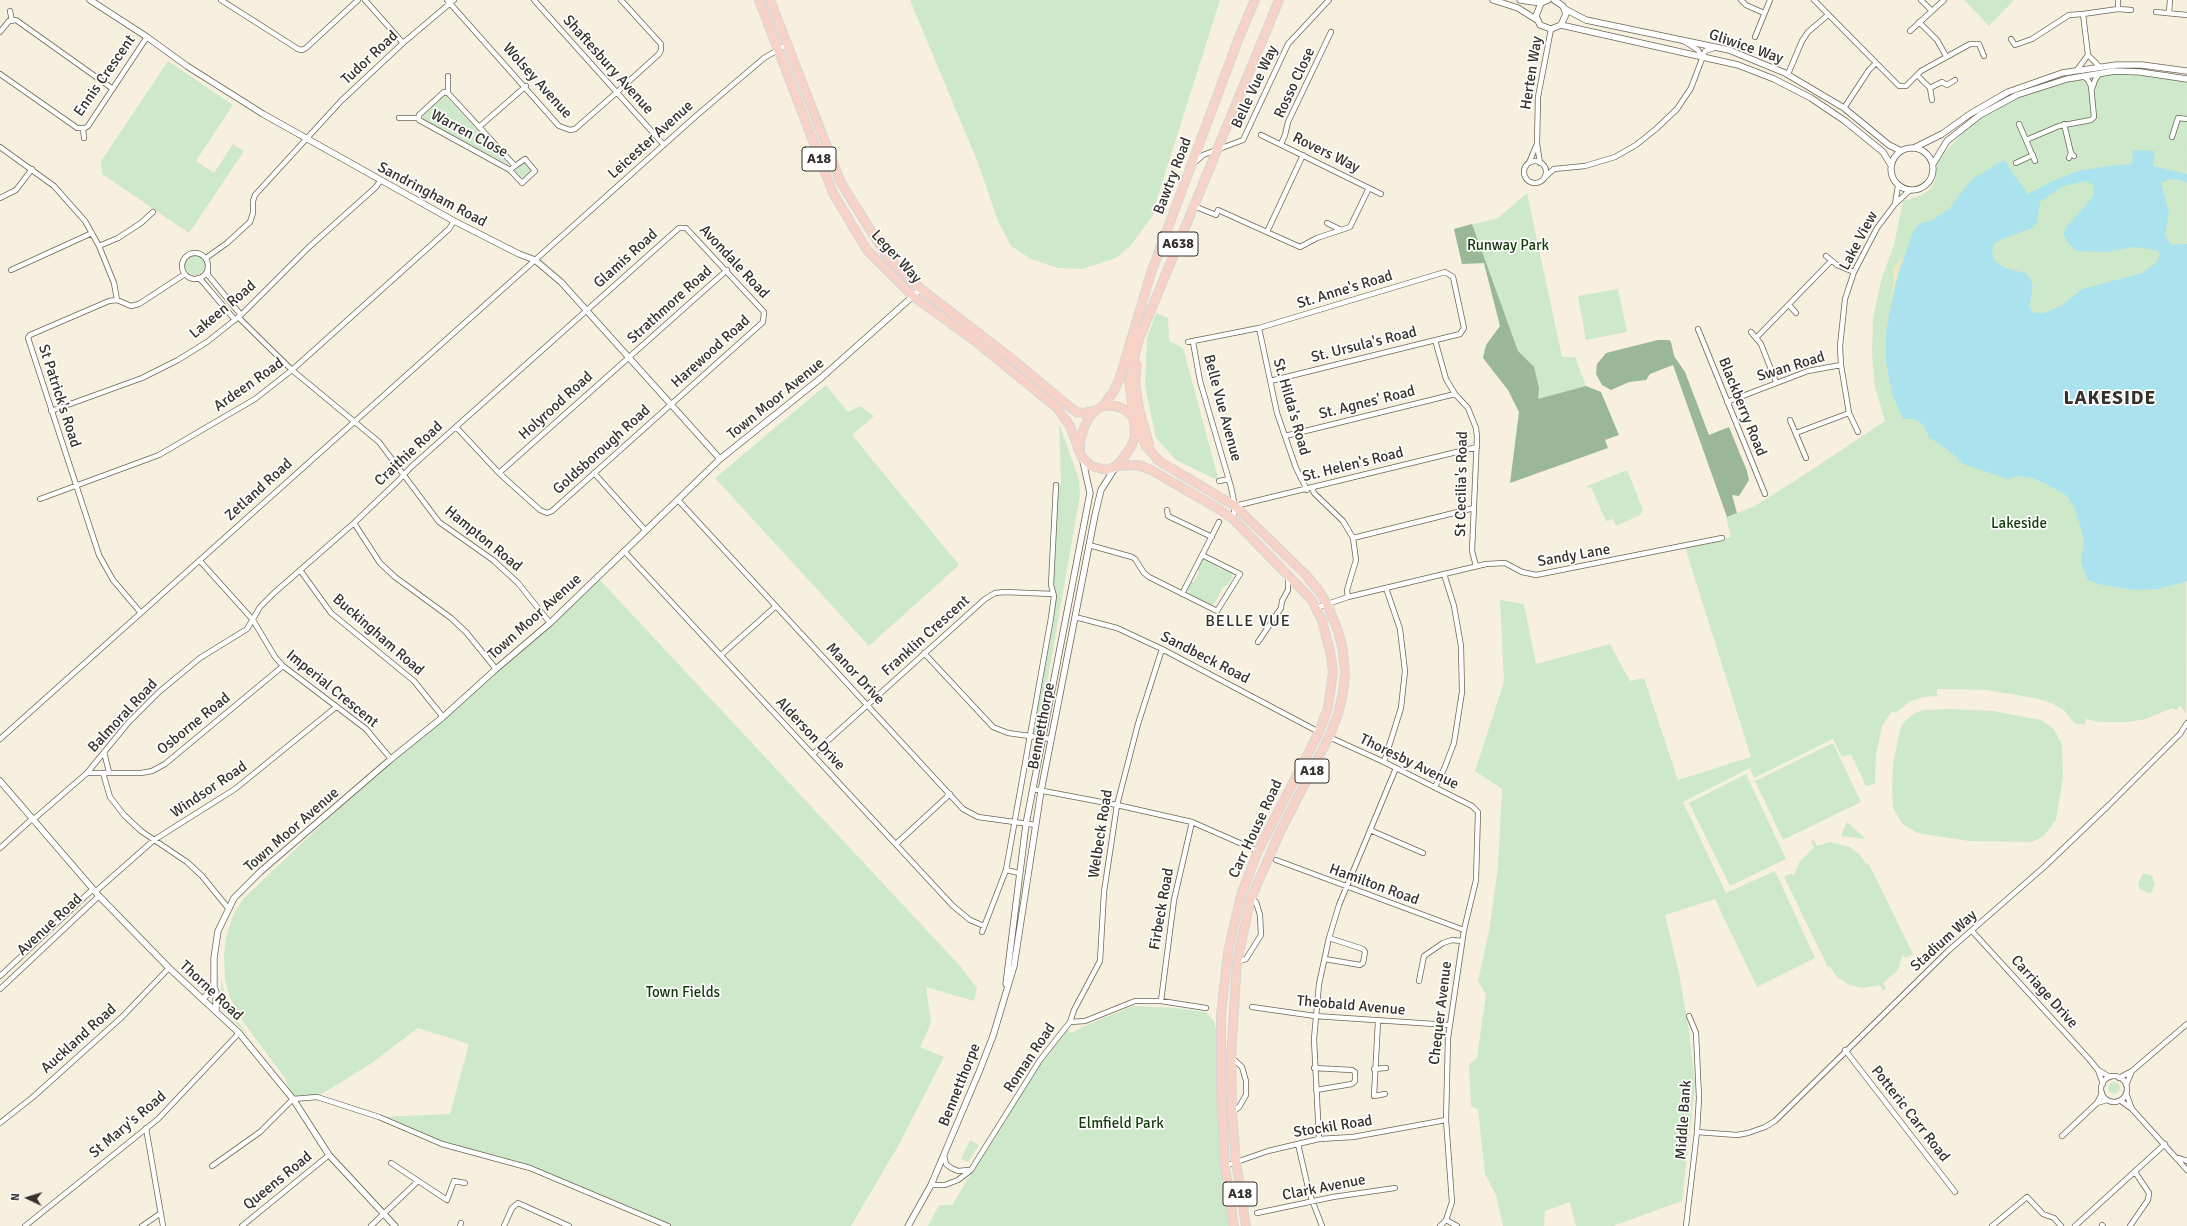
<!DOCTYPE html>
<html>
<head>
<meta charset="utf-8">
<style>
	body { margin:0 }
	#map { position:relative; width:2187px; height:1226px; overflow:hidden; background:#f7f0df; font-family:Signika,sans-serif }
	canvas { display:block }
	.north { position:absolute; left:8px; top:1178px; width:40px; height:40px; -webkit-text-stroke:3px #fff; paint-order:stroke; rotate:274deg; font-size:11px; font-weight:700; line-height:16px; text-align:center; color:#34312a }
	.north::after { content:''; display:block; margin:auto; width:14px; height:18px; background:#34312a; clip-path:polygon(50% 0,100% 100%,50% 72%,0 100%) }
</style>
</head>
<body>
<div id="map">
<canvas width="2187" height="1226"></canvas>
<div class="north">N</div>
</div>
<script>
const c = document.querySelector('canvas').getContext('2d');
c.lineJoin = 'round';
function paint(path, color) { c.fillStyle = color; c.fill(path, 'evenodd'); }
const shape = rows => new Path2D(rows.map(r => 'M' + r).join(''));
function strokePath(path, color, width, dash) { c.strokeStyle = color; c.lineWidth = width; c.lineCap = dash ? 'butt' : 'round'; c.setLineDash(dash || []); c.stroke(path); }
function write(font, color, halo, rows, align = 'center') {
  c.font = font + ' Signika,sans-serif'; c.lineWidth = 3.5; c.setLineDash([]); c.textBaseline = 'middle'; c.strokeStyle = halo; c.fillStyle = color; for (const [text, x, y, turn = 0] of rows) {
    c.save(); c.translate(x, y); c.rotate((+turn || 0) * Math.PI / 180); c.textAlign = isNaN(turn) ? turn : align; if (halo) c.strokeText(text, 0, 0); c.fillText(text, 0, 0); c.restore();
  }
}
paint(shape([
	[910,0,1220,0,1151,218,1131,245,1116,258,1082,269,1058,268,1031,259,1011,246,998,221,978,163],
	[1964,0,2014,0,1989,26],
	[168,61,233,105,196,161,214,173,233,144,244,151,189,233,102,174,101,161],
	[2115,71,2187,79,2186,713,2180,706,2176,710,2172,708,2146,719,2129,722,2099,722,2086,719,2085,724,2075,724,2064,710,2051,703,2035,698,1986,690,1937,689,1937,696,1923,697,1909,702,1896,713,1892,711,1882,726,1876,755,1875,784,1866,786,1851,754,1842,757,1833,739,1754,778,1750,768,1683,802,1726,893,1775,871,1815,958,1757,987,1715,899,1665,915,1679,973,1689,1031,1695,1085,1682,1201,1613,1226,1576,1226,1570,1202,1545,1211,1544,1226,1503,1226,1496,1195,1485,1174,1478,1109,1471,1106,1469,1064,1477,1058,1486,994,1478,981,1490,926,1498,866,1502,789,1475,771,1504,682,1500,600,1524,604,1536,664,1610,644,1630,681,1644,678,1678,780,1751,757,1685,547,1731,537,1726,517,1753,507,1790,484,1885,421,1875,387,1872,354,1873,318,1882,277,1894,245,1903,201,1922,195,1930,189,1935,180,1937,160,1980,115,2017,95,2064,80],
	[444,96,447,97,507,163,507,164,422,120,423,115],
	[524,162,531,170,524,179,514,170],
	[1527,193,1562,357,1575,357,1586,386,1538,400,1518,351,1500,326,1484,263,1462,264,1454,229,1498,218],
	'185 265a10 10 0 1 1 20 0a10 10 0 1 1-20 0Z',
	[1618,289,1627,332,1586,340,1578,296],
	[1156,313,1168,318,1169,341,1183,348,1219,481,1176,460,1156,438,1145,386,1147,338],
	[826,385,848,412,860,406,874,416,852,435,959,565,869,646,715,478],
	[1059,423,1079,480,1080,495,1039,729,1037,732,1033,733,1055,614,1056,594,1053,588,1058,489,1061,482],
	[1627,470,1643,510,1640,515,1616,526,1613,519,1606,521,1591,487,1587,488,1587,486],
	[1204,558,1222,570,1225,568,1232,572,1233,577,1228,585,1224,586,1214,604,1207,605,1206,603,1196,597,1194,598,1189,595,1187,590,1191,582,1194,582,1199,572,1197,569],
	[599,579,961,967,977,988,974,1001,926,987,931,1023,920,1047,944,1057,897,1148,851,1226,668,1226,530,1168,442,1144,379,1117,450,1114,469,1044,418,1028,372,1063,317,1097,293,1099,285,1078,241,1019,230,997,225,980,224,956,226,937,233,915,244,898,391,759],
	[1950,709,1994,711,2019,716,2041,720,2054,729,2062,745,2063,777,2056,820,2044,836,2032,842,1969,841,1918,833,1902,824,1893,807,1892,793,1893,764,1900,729,1905,721,1915,713,1924,710],
	[1833,743,1861,802,1783,840,1755,781],
	[1746,774,1786,859,1730,886,1689,803],
	[1847,822,1864,837,1864,839,1841,836],
	[1814,840,1817,846,1830,842,1850,847,1859,854,1867,865,1869,864,1913,954,1905,958,1903,955,1897,971,1883,983,1886,989,1883,991,1880,985,1862,988,1850,985,1838,978,1829,966,1828,967,1784,877,1792,873,1794,875,1800,861,1814,848,1811,842],
	[2143,873,2152,876,2155,884,2151,894,2140,889,2138,883],
	[221,978,226,1000,236,1019,250,1038,221,1008],
	[1133,1006,1175,1008,1206,1012,1214,1021,1221,1051,1232,1226,928,1226,939,1205,952,1205,1028,1081,1066,1028,1072,1033,1082,1027],
	'2108 1088a6 6 0 1 1 12 0a6 6 0 1 1-12 0Z',
	[970,1140,979,1145,968,1162,961,1159]
]), '#cee9c9');
paint(shape([
	[1472,224,1518,351,1534,367,1539,388,1538,399,1586,386,1601,392,1619,435,1605,440,1608,448,1510,483,1519,412,1508,390,1483,358,1486,345,1500,326,1484,263,1462,264,1454,229],
	[1658,340,1669,340,1671,342,1674,356,1685,372,1709,435,1729,427,1747,471,1749,480,1739,496,1732,495,1737,513,1727,517,1673,365,1650,374,1646,380,1629,382,1611,390,1602,385,1596,374,1597,364,1606,353]
]), '#9ab895');
paint(shape([
	[1903,256,1899,268,1890,306,1894,279,1893,274,1895,266]
]), '#f1e7c2');
paint(shape([
	[2133,150,2155,151,2153,166,2187,174,2187,183,2180,180,2168,179,2161,183,2169,212,2165,236,2172,245,2187,244,2187,581,2158,589,2134,590,2102,585,2088,580,2081,563,2084,540,2075,508,2066,495,2047,484,2032,478,2019,476,2008,479,1963,464,1953,454,1929,437,1924,426,1914,419,1903,419,1892,394,1886,362,1886,331,1896,282,1913,232,1919,224,1933,220,1950,208,1971,180,2004,160,2028,194,2053,181,2078,171,2108,166,2132,164],
	[2086,181,2093,185,2094,191,2092,198,2068,225,2063,234,2069,244,2077,251,2107,252,2132,247,2156,250,2160,254,2157,262,2142,273,2083,289,2059,307,2044,313,2035,313,2029,307,2033,287,2030,278,2026,273,2005,268,1994,260,1992,251,1994,244,2000,240,2032,228,2037,223,2040,202,2048,196,2064,186]
]), '#aae2ee');
const minor = shape([
	[221,0,298,49,302,50,306,48,358,0],
	[365,0,403,43],
	[447,0,559,126,570,130,575,129,616,93,659,54,661,50,661,44,621,0],
	[534,0,664,145],
	[1741,0,1746,5,1764,13],
	[1814,0,1899,86,1906,86,1921,71,1970,44,1979,44,1984,56],
	[2118,9,2118,0],
	[10,11,12,21],
	[1932,11,1944,0],
	[2156,12,2187,15],
	[2169,12,2170,0],
	[1919,22,1937,40,1946,56],
	[1910,31,1932,11,1921,0],
	[0,32,9,21,16,20,113,89],
	[1755,37,1770,0],
	[2011,39,2015,45,2032,39,2069,15,2083,14],
	[1684,41,1698,50,1702,57],
	[2088,55,2083,14,2118,9,2131,10],
	[2077,70,2088,55,2100,67],
	[0,74,73,125,77,128,85,128,88,126,147,37],
	[1788,74,1802,41,1808,32,1828,15],
	[1917,75,1930,88,1942,82,1947,85,1955,80],
	[1930,88,1932,100],
	[2092,89,2095,80,2099,74],
	[444,92,448,93,515,166,510,170,419,120,419,115,444,92],
	[448,93,448,76],
	[1844,108,1869,70,1876,63],
	[399,118,418,118],
	[2019,124,2035,161],
	[2064,124,2071,153],
	[479,127,526,86],
	[83,128,84,138],
	[1261,135,1381,194],
	[2172,137,2178,118,2187,119],
	[2026,140,2059,126,2091,120,2094,117,2091,86,2088,80,2083,76],
	[1281,144,1285,135,1288,122,1331,32],
	[0,147,54,186,85,221,99,246,114,283,117,300],
	[2069,158,2071,153,2074,156],
	'1524 172a11 11 0 1 1 22 0a11 11 0 1 1-22 0Z',
	[1194,163,1203,155,1243,140,1288,44,1329,0],
	[1529,163,1536,146],
	[1540,163,1537,144,1538,97,1551,29],
	[2016,163,2033,155],
	[510,170,522,183,535,171,525,159,515,166],
	[1545,177,1554,169,1585,166,1615,157,1636,145,1656,129,1677,109,1691,88,1705,51,1714,48],
	[0,198,16,190,32,169],
	[1895,204,1898,186],
	[1194,206,1216,215,1218,210,1300,247,1317,238,1350,227,1369,188],
	[1327,223,1341,230],
	[1267,232,1303,155],
	[99,246,118,238,141,223,153,212],
	'182 266a13 13 0 1 1 26 0a13 13 0 1 1-26 0Z',
	[1826,256,1837,265,1854,272],
	[206,258,227,243,250,222,253,213,253,201,255,195,341,101,403,43,454,0],
	[11,270,92,233],
	[208,270,208,275,241,315],
	[198,278,202,281,235,320],
	[1789,305,1796,313],
	[238,317,292,370,379,442,439,522,493,560,518,583,550,623],
	[1259,328,1277,413,1296,468,1307,490],
	[1698,329,1765,494],
	[1751,332,1761,344,1776,382],
	[1757,337,1831,261],
	[1435,340,1446,379,1455,394,1468,408,1476,428,1477,437,1472,551,1476,566],
	[1188,342,1259,328,1445,272,1453,277,1464,328,1460,334,1270,381],
	[1193,342,1200,381,1231,487,1235,506,1233,519],
	[1727,402,1808,371,1841,365],
	[51,411,142,378,178,360,207,342,241,315,309,247,376,187,380,181],
	[1790,420,1806,458],
	[1858,432,1849,413,1841,365,1840,346,1845,299,1854,272,1877,228,1895,204,1909,191],
	[1796,433,1849,413],
	[1285,436,1455,394],
	[499,473,727,270],
	[594,473,646,531],
	[1219,481,1229,479],
	[1312,488,1314,493,1343,521,1353,538,1356,560,1347,590,1348,597],
	[40,499,159,455,255,399,292,370,449,229,454,221],
	[678,500,963,809,978,817,1036,825],
	[1235,506,1477,447],
	[1167,510,1168,516,1212,537],
	[354,523,380,563,395,577,451,618,466,632,496,669],
	[1353,538,1474,508],
	[1089,545,1132,557,1135,559,1144,573,1149,577,1217,611,1240,574,1202,555],
	[624,551,953,906,970,920,984,926],
	[200,561,253,620,275,657,283,666,366,729,391,759],
	[300,570,331,613,414,681,443,717],
	[1182,594,1219,522],
	[1316,608,1348,597,1486,564,1505,563,1522,572,1536,575,1722,538],
	[141,613,113,580,99,555,28,338,30,335,109,301,117,300,131,306,139,304,185,274],
	[1075,617,1117,628,1162,649,1319,732],
	[1258,642,1281,608,1282,601,1288,590,1288,576],
	[924,653,993,727,1008,733,1051,739],
	[721,655,776,606],
	[1329,737,1384,762,1472,806,1478,812,1476,880,1464,930,1448,1038,1446,1120,1452,1202,1446,1220,1440,1226],
	[0,739,696,116,764,58,788,44],
	[104,752,109,772],
	[813,754,985,599,995,593,1005,592,1053,594],
	[1384,762,1401,708,1405,671,1400,629,1386,588],
	[87,773,141,773,152,771,165,764,283,666],
	[103,773,110,797,124,815,141,831,187,862,202,876,228,908],
	[1435,787,1444,769,1454,743,1462,692,1461,646,1454,606,1444,574],
	[1033,789,1117,805,1192,822,1258,851],
	[34,819,87,773,128,723,159,692,200,658,247,629,260,607,274,593,354,523,397,482,411,467,679,228,686,228,764,312,763,322,552,511,547,513,540,510,499,473,456,427],
	[1370,830,1423,853],
	[896,844,950,794],
	[0,848,33,818],
	[1276,860,1464,930],
	[1006,870,1019,873],
	[95,892,154,840,235,789,336,707],
	[1972,931,2089,1059,2098,1070,2103,1084],
	[982,932,1006,870,1051,618,1054,596,1051,585,1056,485],
	[1325,959,1360,965,1363,963,1365,952,1363,949,1329,938],
	[1237,962,1246,959,1261,935,1260,915,1256,902,1251,898],
	[0,976,93,889],
	[1419,981,1424,956,1443,943,1452,940,1462,941],
	[0,989,99,896],
	[1161,1001,1174,900,1192,822],
	[1252,1007,1315,1016,1449,1025],
	[1378,1021,1374,1096,1385,1094],
	[1070,1022,1074,1010,1100,961,1104,892,1117,805,1138,724,1162,649],
	[1845,1050,1955,1192],
	[1231,1057,1242,1067,1246,1081,1246,1095,1239,1107,1232,1113],
	[1314,1068,1352,1070,1355,1072,1355,1081,1352,1084,1316,1090],
	[1374,1069,1386,1068],
	[2098,1070,2110,1077],
	[2132,1071,2187,1024],
	'2101 1089a13 13 0 1 1 26 0a13 13 0 1 1-26 0Z',
	[2119,1078,2132,1071,2126,1085],
	[2102,1093,2097,1103,2107,1100],
	[2121,1101,2132,1109,2126,1093],
	[2132,1109,2187,1170],
	[0,1123,33,1097,122,1017,169,968],
	[146,1128,163,1226],
	[1697,1132,1737,1135,1748,1133,1765,1127,1775,1121,1948,951,2044,867,2109,805,2180,734,2187,723],
	[2062,1136,2097,1103],
	[1319,1139,1314,1039,1319,984,1329,938,1339,905,1396,768],
	[1298,1144,1309,1192,1322,1226],
	[944,1155,946,1164,951,1168,958,1171,969,1170],
	[2179,1158,2187,1161],
	[391,1163,447,1200,454,1181,465,1183],
	[212,1166,260,1132,293,1099,317,1097,379,1117,442,1144,530,1168,668,1226],
	[1225,1166,1268,1151,1319,1139,1353,1137,1446,1120],
	[931,1185,945,1185,958,1180,971,1170,1040,1060,1070,1022,1085,1021,1135,1001,1161,1001,1206,1008],
	[1257,1213,1333,1197,1395,1188],
	[1446,1220,1457,1226],
	[2102,1225,2103,1226],
	[25,1226,158,1119,239,1033],
	[142,1226,161,1213],
	[242,1226,329,1155],
	[371,1226,418,1181],
	[460,1226,461,1223],
	[504,1226,512,1208,518,1203,569,1226],
	[1686,1226,1697,1132,1699,1098,1696,1033,1689,1016],
	[1992,1226,2027,1197,2043,1214,2054,1218,2061,1226],
	[2075,1226,2165,1144],
	[2130,1226,2148,1200,2149,1193,2135,1172]
]);
const tertiary = shape([
	[90,0,147,37,187,66,263,114,454,221,519,254,535,260,561,282,720,459],
	[1493,0,1518,8,1537,20],
	[1520,0,1541,3],
	[1548,0,1541,3,1536,16,1540,25,1551,29,1561,25,1566,14,1563,6,1554,0],
	[1565,9,1586,20,1729,50,1785,73,1844,108,1889,145,1901,151],
	[1561,25,1738,65,1774,79,1811,98,1845,121,1883,152,1891,165],
	'1891 169a21 21 0 1 1 42 0a21 21 0 1 1-42 0Z',
	[1914,148,1942,134,1970,114,2008,92,2062,73,2116,65,2142,65,2187,71],
	[1933,164,1947,141,1980,115,2017,95,2067,79,2115,71,2140,72,2187,79],
	[0,781,99,896,169,968,239,1033,293,1099,329,1155,395,1226],
	[1006,984,1026,824,1090,493,1082,457],
	[203,999,214,987],
	[216,1011,216,992,214,987,214,958,218,931,234,898,260,872,391,759,443,717,496,669,550,623,720,459,821,378,921,289],
	[908,1226,931,1185,979,1072,993,1036,1014,966,1041,791,1095,515,1101,490,1115,468]
]);
const trunk = shape([
	[759,0,833,193,867,250,914,297,975,341,1057,408,1070,426,1080,453,1082,457,1091,466,1106,470,1117,466,1131,447,1135,436,1134,419,1126,410,1116,406,1103,406,1096,410,1089,417,1084,428,1080,441,1080,453],
	[770,0,841,183,888,258,921,289,1012,359,1076,412,1083,413,1096,410],
	[1137,365,1135,382,1139,409,1149,444],
	[1103,406,1114,391,1120,377,1151,273,1240,35,1255,0],
	[1134,418,1129,380,1139,339,1279,0],
	[1135,423,1146,446,1159,461,1235,506,1306,575,1319,591,1327,604,1338,631,1343,650,1345,674,1343,693,1338,714,1329,737,1280,832,1251,898,1237,962,1231,1057,1232,1113,1236,1162,1246,1226],
	[1117,466,1138,465,1151,470,1217,508,1233,519,1311,599,1322,620,1331,656,1333,672,1328,708,1319,732,1258,851,1241,895,1228,952,1221,1015,1221,1087,1225,1166,1234,1226]
]);
strokePath(minor, '#6c6657', 6);
strokePath(tertiary, '#6c6657', 7);
strokePath(trunk, '#d6d6d4', 10);
strokePath(minor, '#fff', 4.5);
strokePath(tertiary, '#fff', 5.5);
strokePath(trunk, '#f6d3c6', 8);
for (const [x, y, w] of [
	[819,159,34],
	[1178,244,40],
	[1312,771,34],
	[1240,1194,34]
]) { const box = new Path2D(); box.roundRect(x - w / 2, y - 12, w, 24, 3); c.fillStyle = '#fff'; c.fill(box); strokePath(box, '#34312a', 1); }
write('bold 14px', '#34312a', null, [
	["A18",819,159],
	["A638",1178,244],
	["A18",1312,771],
	["A18",1240,1194]
]);
write('15px', '#34312a', '#fff', [
	["Gliwice Way",1746,47,19],
	["Tudor Road",370,58,-43],
	["Shaftesbury Avenue",608,65,48],
	["Herten Way",1532,73,-81],
	["Ennis Crescent",105,76,-55],
	["Wolsey Avenue",537,81,48],
	["Rosso Close",1295,83,-65],
	["Belle Vue Way",1255,87,-65],
	["Warren Close",469,134,28],
	["Leicester Avenue",651,140,-42],
	["Rovers Way",1326,153,26],
	["Bawtry Road",1173,176,-69],
	["Sandringham Road",432,195,28],
	["Lake View",1859,241,-62],
	["Leger Way",896,257,47],
	["Glamis Road",626,259,-42],
	["Avondale Road",734,262,47],
	["St. Anne's Road",1345,290,-17],
	["Strathmore Road",670,305,-42],
	["Lakeen Road",223,310,-40],
	["St. Ursula's Road",1364,345,-14],
	["Harewood Road",711,352,-42],
	["Swan Road",1791,367,-17],
	["Ardeen Road",249,385,-35],
	["St Patrick's Road",59,396,72],
	["Town Moor Avenue",776,399,-39],
	["St. Agnes' Road",1367,403,-14],
	["Holyrood Road",556,406,-42],
	["St. Hilda's Road",1291,407,74],
	["Blackberry Road",1742,407,68],
	["Belle Vue Avenue",1222,408,75],
	["Goldsborough Road",602,450,-42],
	["Craithie Road",409,454,-43],
	["St. Helen's Road",1353,465,-14],
	["St Cecilia's Road",1462,484,-89],
	["Zetland Road",259,490,-42],
	["Hampton Road",483,539,39],
	["Sandy Lane",1574,556,-10],
	["Town Moor Avenue",535,617,-42],
	["Buckingham Road",378,635,41],
	["Franklin Crescent",926,636,-42],
	["Sandbeck Road",1205,658,27],
	["Manor Drive",855,674,47],
	["Imperial Crescent",332,689,39],
	["Balmoral Road",123,716,-47],
	["Osborne Road",194,724,-39],
	["Bennetthorpe",1042,726,-79],
	["Alderson Drive",810,734,47],
	["Thoresby Avenue",1409,762,26],
	["Windsor Road",209,790,-34],
	["Carr House Road",1256,829,-65],
	["Town Moor Avenue",292,830,-41],
	["Welbeck Road",1101,834,-81],
	["Hamilton Road",1374,885,20],
	["Firbeck Road",1162,909,-80],
	["Avenue Road",50,925,-43],
	["Stadium Way",1944,941,-42],
	["Thorne Road",211,991,43],
	["Carriage Drive",2044,992,48],
	["Theobald Avenue",1351,1006,5],
	["Chequer Avenue",1441,1013,-83],
	["Auckland Road",79,1039,-42],
	["Roman Road",1030,1058,-56],
	["Bennetthorpe",960,1085,-68],
	["Potteric Carr Road",1910,1114,52],
	["Middle Bank",1684,1120,-86],
	["St Mary's Road",128,1125,-40],
	["Stockil Road",1333,1127,-9],
	["Queens Road",278,1181,-39],
	["Clark Avenue",1324,1188,-11]
]);
write('15px', '#113b0a', '#fff', [
	["Runway Park",1508,246],
	["Lakeside",2019,524],
	["Town Fields",683,993],
	["Elmfield Park",1121,1124]
]);
c.letterSpacing = '1px';
write('16px', '#34312a', '#fff', [
	["BELLE VUE",1248,622]
]);
c.letterSpacing = '0px';
c.letterSpacing = '1px';
write('bold 19px', '#34312a', '#fff', [
	["LAKESIDE",2110,399]
]);
c.letterSpacing = '0px';
</script>
</body>
</html>
